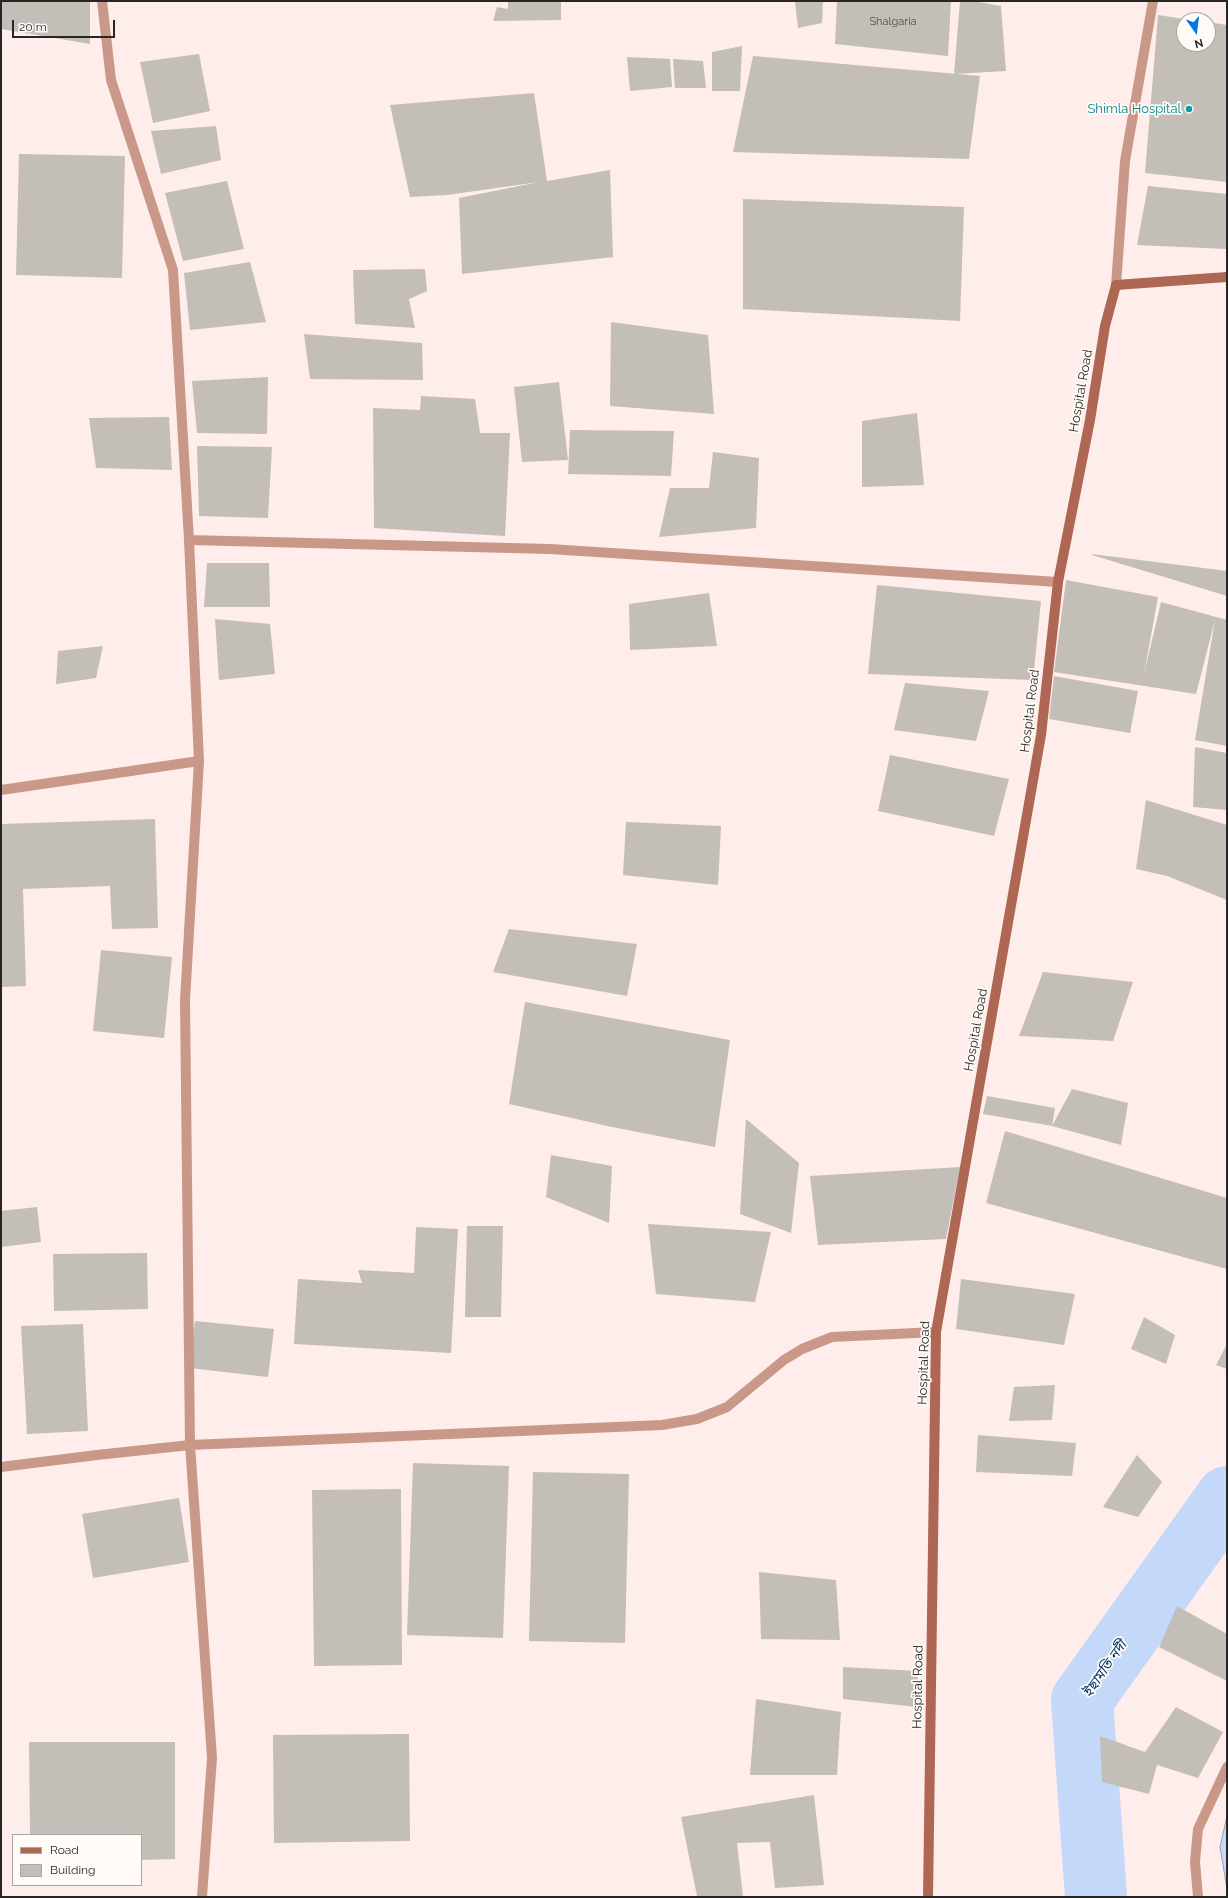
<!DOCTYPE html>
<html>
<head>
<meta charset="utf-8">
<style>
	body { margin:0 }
	#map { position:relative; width:1228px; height:1898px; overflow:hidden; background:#fffbf7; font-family:Raleway,sans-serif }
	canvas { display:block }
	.frame { position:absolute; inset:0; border:2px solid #282624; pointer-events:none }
	.legend { position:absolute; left:12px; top:1834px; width:130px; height:52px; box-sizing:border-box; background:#fffbf7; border:1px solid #a9a6a3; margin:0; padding:5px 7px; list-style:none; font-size:12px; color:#282624 }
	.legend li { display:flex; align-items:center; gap:8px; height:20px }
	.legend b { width:20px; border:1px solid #a9a6a3 }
	.north { position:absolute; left:1176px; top:12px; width:40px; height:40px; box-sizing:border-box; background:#fffbf7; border:1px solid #a9a6a3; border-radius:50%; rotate:166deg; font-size:11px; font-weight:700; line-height:16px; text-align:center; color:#282624 }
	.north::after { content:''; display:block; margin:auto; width:14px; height:18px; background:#0078df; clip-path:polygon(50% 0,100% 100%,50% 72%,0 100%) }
	.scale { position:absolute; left:12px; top:20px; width:103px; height:18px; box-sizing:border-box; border:2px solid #282624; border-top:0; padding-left:5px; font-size:12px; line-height:14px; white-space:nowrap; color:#282624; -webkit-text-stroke:3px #fffbf7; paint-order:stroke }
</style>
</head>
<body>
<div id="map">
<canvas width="1228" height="1898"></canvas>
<div class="frame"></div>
<ul class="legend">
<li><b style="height:5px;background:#ae6752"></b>Road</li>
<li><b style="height:11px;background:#c4beb8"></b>Building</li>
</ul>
<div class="north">N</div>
<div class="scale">20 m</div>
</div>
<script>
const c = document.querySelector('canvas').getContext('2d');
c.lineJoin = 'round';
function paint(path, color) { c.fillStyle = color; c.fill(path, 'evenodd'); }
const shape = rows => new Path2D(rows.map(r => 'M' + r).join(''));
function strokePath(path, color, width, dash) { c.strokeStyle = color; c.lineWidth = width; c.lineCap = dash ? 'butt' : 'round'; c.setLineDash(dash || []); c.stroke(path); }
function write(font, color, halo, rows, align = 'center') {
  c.font = font + ' Raleway,"Noto Sans Bengali",sans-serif'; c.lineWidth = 3.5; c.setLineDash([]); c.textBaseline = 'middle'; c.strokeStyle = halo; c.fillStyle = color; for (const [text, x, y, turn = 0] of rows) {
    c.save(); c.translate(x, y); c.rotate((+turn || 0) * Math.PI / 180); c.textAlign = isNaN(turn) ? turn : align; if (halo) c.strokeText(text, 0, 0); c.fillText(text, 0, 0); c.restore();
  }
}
paint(shape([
	[1,1,1227,1,1227,1897,1,1897],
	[1184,20,1208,20,1208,44,1184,44],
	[13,1835,141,1835,141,1885,13,1885]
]), '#feedeb');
const water = shape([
	[1227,1816,1227,1889,1220,1847,1227,1816]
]);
paint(water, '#c4d9f9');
strokePath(water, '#95a3b9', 1);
strokePath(shape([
	[1096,1897,1082,1700,1227,1497]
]), '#c4d9f9', 62);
paint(shape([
	[1,1,90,1,90,44,1,29],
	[508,1,561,1,561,20,493,21,497,7,508,9],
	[795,1,823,1,822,23,798,28],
	[837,1,951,1,948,56,835,44],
	[960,1,973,1,1001,6,1006,71,954,74],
	[1158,15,1184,19,1184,44,1208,44,1208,22,1227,25,1227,182,1145,173],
	[742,46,740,91,712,91,712,52],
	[199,54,210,111,153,123,140,62],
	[753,56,980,76,969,159,733,152],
	[627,57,670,59,672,87,630,91],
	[673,59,703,61,706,88,675,88],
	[534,93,547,181,610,170,613,257,462,274,459,198,539,182,447,195,410,197,390,105],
	[216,126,221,160,161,174,151,131],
	[19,154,125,156,122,278,16,275],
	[227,181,244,249,183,261,165,193],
	[1148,186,1227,194,1227,249,1137,245],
	[743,199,964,207,960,321,743,309],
	[250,262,266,322,190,330,184,273],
	[425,269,427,291,409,299,415,328,355,324,353,270],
	[611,322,708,335,714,414,610,406],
	[304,334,422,343,423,380,310,379],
	[268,377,267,434,197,433,192,381],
	[559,382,568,460,522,462,514,387],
	[421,396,475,399,480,433,510,433,505,536,374,528,373,408,420,410],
	[917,413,924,485,862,487,862,421],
	[169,417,172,470,96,468,89,418],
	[570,430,674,431,671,476,568,474],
	[197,446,272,447,268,518,199,516],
	[713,452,759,458,756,528,659,537,670,488,709,488],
	[1092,554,1227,571,1227,596,1092,555],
	[207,563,269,563,270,607,204,607],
	[1066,580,1158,597,1144,674,1161,602,1227,620,1227,746,1195,740,1215,620,1196,694,1054,672],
	[877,585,1041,601,1033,680,868,674],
	[709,593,717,646,630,650,629,604],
	[215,619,270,624,275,674,219,680],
	[103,646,96,678,56,684,58,651],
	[1054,676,1138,691,1130,733,1049,719],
	[905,683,989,691,976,741,894,730],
	[1195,747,1227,753,1227,810,1193,807],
	[890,755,1009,779,994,836,878,811],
	[1146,800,1227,825,1227,900,1167,876,1136,869],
	[155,819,158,928,112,929,110,886,23,889,26,986,1,987,1,824],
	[626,822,721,826,718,885,623,875],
	[509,929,637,944,627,996,493,972],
	[101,950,172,957,164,1038,93,1031],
	[1043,972,1133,982,1113,1041,1019,1036],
	[525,1002,730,1040,715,1147,612,1127,509,1104],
	[1072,1089,1128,1103,1121,1145,1052,1126],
	[987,1096,1055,1108,1052,1126,983,1114],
	[746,1119,799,1163,791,1233,740,1214],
	[1005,1131,1227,1198,1227,1269,986,1203],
	[551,1155,612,1166,609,1223,546,1197],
	[960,1167,946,1239,818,1245,810,1176],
	[37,1207,41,1242,1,1247,1,1211],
	[648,1224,771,1232,755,1302,656,1294],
	[467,1226,503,1226,501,1317,465,1317],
	[416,1227,458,1229,451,1353,294,1344,298,1279,362,1283,358,1270,414,1273],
	[147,1253,148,1309,54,1311,53,1254],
	[961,1279,1075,1294,1064,1345,956,1329],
	[1144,1317,1175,1335,1166,1364,1131,1349],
	[195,1321,274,1329,268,1377,189,1368],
	[83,1324,88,1431,27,1434,21,1326],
	[1227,1344,1227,1369,1216,1365],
	[1055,1385,1052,1420,1009,1421,1014,1387],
	[978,1435,1076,1443,1072,1476,976,1472],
	[1137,1455,1162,1482,1138,1517,1103,1507],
	[413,1463,509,1466,503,1638,407,1635],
	[533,1472,629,1474,625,1643,529,1641],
	[401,1489,402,1665,314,1666,312,1490],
	[179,1498,189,1562,93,1578,82,1514],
	[759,1572,836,1580,840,1640,761,1639],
	[1177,1606,1227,1634,1227,1681,1159,1647],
	[843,1667,918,1671,917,1707,843,1699],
	[756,1699,841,1712,837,1775,750,1775],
	[1176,1707,1223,1732,1198,1778,1157,1765,1149,1794,1102,1782,1100,1736,1145,1752],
	[409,1734,410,1841,274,1843,273,1735],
	[29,1742,175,1742,175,1859,141,1860,141,1835,30,1835],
	[814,1795,824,1885,775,1888,770,1842,737,1843,743,1897,697,1896,681,1817]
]), '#c4beb8');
strokePath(shape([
	[102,1,111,80,173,270,189,540,199,761,185,1000,190,1445,212,1758,202,1897],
	[1116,285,1125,161,1153,1],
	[189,540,550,549,1058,582],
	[1,790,199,761],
	[1,1467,97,1455,190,1445,662,1425,697,1419,727,1407,784,1360,802,1349,832,1337,936,1332],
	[1198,1897,1195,1862,1198,1829,1227,1767]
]), '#ca9889', 10);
strokePath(shape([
	[928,1897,936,1332,1041,735,1058,582,1090,420,1105,326,1116,285,1227,277]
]), '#ae6752', 10);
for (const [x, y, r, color] of [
	[1189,109,4,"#0f9aa8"]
]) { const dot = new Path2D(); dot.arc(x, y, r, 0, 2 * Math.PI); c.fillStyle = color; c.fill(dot); strokePath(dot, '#fffbf7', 1.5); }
write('11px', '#4f4c49', null, [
	["Shalgaria",893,22]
]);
write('13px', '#0d838f', '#fffbf7', [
	["Shimla Hospital",1181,109]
], 'right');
write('13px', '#282624', '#fffbf7', [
	["Hospital Road",1081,391,-80],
	["Hospital Road",1030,711,-83],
	["Hospital Road",976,1030,-80],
	["Hospital Road",924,1363,-88],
	["Hospital Road",918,1687,-89]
]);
write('italic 14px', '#0a3672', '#fffbf7', [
	["ইছামতি নদী",1105,1669,-55]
]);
</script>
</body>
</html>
